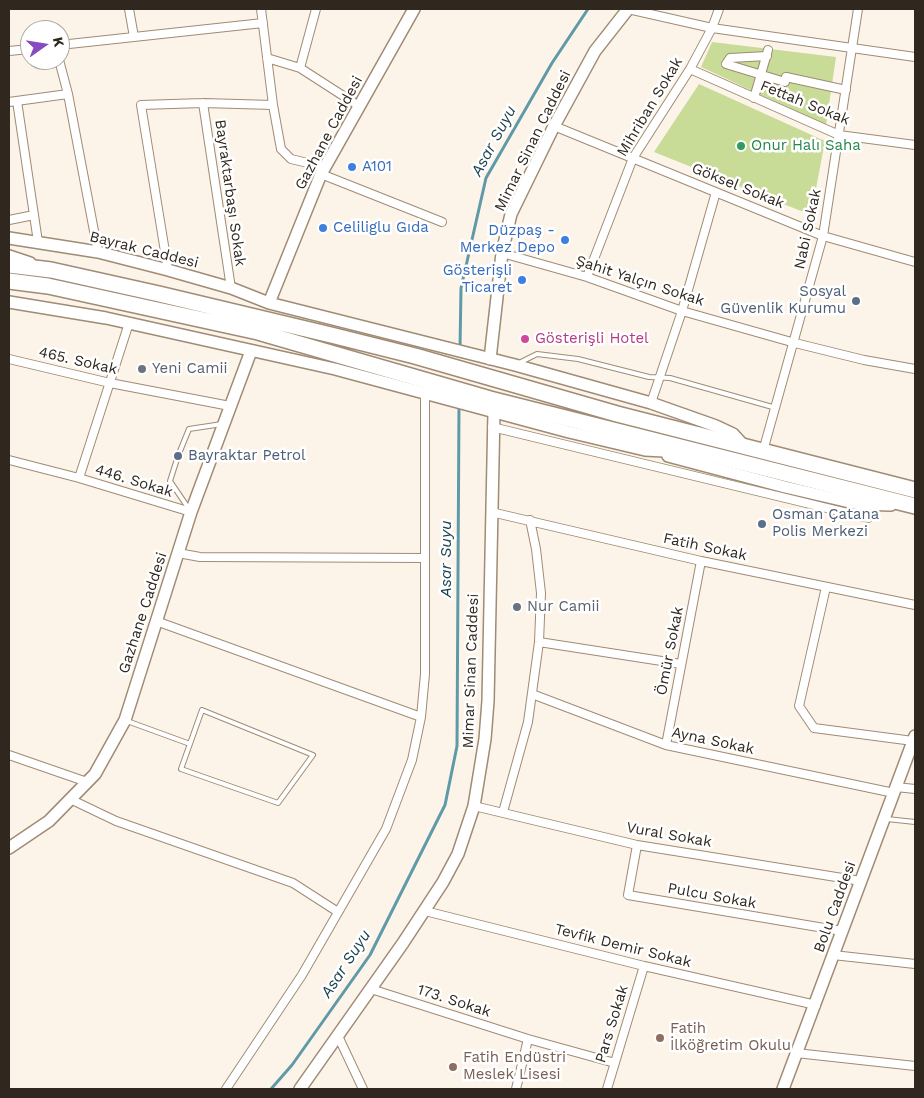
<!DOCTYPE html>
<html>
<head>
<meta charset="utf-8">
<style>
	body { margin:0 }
	#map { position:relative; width:924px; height:1098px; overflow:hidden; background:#fdf4e9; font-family:"Work Sans",sans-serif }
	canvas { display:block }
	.frame { position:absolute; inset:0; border:10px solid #30281e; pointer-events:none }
	.north { position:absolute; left:20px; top:20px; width:50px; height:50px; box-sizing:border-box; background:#fff; border:1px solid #aca9a5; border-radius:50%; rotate:77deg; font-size:14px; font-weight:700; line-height:20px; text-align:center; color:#30281e }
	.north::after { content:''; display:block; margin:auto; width:18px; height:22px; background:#874ac0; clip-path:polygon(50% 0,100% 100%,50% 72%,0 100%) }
</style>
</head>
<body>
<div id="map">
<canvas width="924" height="1098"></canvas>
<div class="frame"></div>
<div class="north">K</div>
</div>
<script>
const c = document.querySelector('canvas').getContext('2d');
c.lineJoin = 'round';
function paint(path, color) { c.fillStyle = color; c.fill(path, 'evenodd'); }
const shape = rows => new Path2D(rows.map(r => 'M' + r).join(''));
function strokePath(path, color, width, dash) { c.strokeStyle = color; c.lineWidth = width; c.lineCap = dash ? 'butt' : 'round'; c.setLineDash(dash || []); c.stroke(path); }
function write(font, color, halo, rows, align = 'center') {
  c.font = font + ' "Work Sans",sans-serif'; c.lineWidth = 5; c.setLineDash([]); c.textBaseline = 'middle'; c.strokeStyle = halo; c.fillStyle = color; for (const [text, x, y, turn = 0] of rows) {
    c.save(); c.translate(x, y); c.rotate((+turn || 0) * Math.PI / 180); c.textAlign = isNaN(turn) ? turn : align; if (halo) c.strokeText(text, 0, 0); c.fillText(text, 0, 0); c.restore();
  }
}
paint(shape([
	[712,42,836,57,826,125,701,67],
	[699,84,825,141,811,215,654,152]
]), '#c8db97');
strokePath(shape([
	[460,348,461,288,486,178,552,63,588,9],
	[271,1089,292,1065,370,955,445,805,457,746,459,404]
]), '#5e9aa8', 3);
const lane = shape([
	[517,364,537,354,578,359,649,377,670,378,776,408],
	[189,509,170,481,178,456,189,429,222,424],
	[202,710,313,755,278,803,181,769,202,710],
	[127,721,190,744],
	[887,819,915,822]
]);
const street = shape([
	[129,9,134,37],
	[261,9,273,105,281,149,291,159,325,167],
	[628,9,712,28,915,57],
	[60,45,263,23],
	[9,51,30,49],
	[767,56,730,58,726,64,785,82,786,77,846,90],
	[267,58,300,68,359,106],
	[59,60,68,94,98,252],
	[300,68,316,9],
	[690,69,839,135,915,145],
	[754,98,768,50],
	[17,101,38,242],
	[9,102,68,94],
	[203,103,231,288],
	[554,126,823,236,915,262],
	[321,174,442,222],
	[9,220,34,215],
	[502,253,587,277,682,311,795,343,864,360,915,369],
	[168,270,141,105,203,103,273,105],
	[587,277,633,158,690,69,712,28,719,9],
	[9,359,110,383,230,406],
	[651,403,682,311,716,192],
	[492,427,868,518],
	[763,451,823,236,858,9],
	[9,460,79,478,191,512],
	[79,478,129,323],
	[491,512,701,561,915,605],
	[178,553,200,557,425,558],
	[826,587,799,706,814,728,913,741],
	[156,621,421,717],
	[539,642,681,664],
	[532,694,666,745,894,793],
	[666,745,701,561],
	[9,755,87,782],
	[896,787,915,789],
	[70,799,116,821,293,883,338,912],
	[474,806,637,845,861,881],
	[503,812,528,722,539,642,541,593,536,549,530,520],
	[637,845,628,895,842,931],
	[425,911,644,966,816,1005],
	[833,955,915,964],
	[371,989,528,1039,615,1063],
	[338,1036,363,1089],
	[796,1053,915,1066],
	[226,1089,302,975,386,829,412,760,421,717,425,674,425,393],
	[516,1089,528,1039],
	[607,1089,644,966]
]);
const secondary = shape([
	[9,238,98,252,168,270,231,288,269,303,515,365,651,403,716,426,733,434,744,446],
	[9,256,30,263],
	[9,302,106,318,335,369,569,432,645,450,682,452],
	[269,303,321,174,414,9],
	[490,359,502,253,511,214,554,126,595,51,628,9],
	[668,456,785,487,858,504,891,505],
	[9,848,49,821,95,774,125,720,191,512,251,351],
	[300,1089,403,943,443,882,458,854,474,806,485,739,488,701,494,412],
	[783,1089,915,736]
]);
const highway = shape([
	[9,265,51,270,159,294,331,335,415,356,617,414,915,490],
	[9,281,48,286,258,332,490,399,915,506]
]);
strokePath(lane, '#a08b74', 6);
strokePath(street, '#a08b74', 10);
strokePath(secondary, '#a08b74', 14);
strokePath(highway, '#a08b74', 18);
strokePath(lane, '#fff', 4);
strokePath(street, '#fff', 8);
strokePath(secondary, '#fff', 11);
strokePath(highway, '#fff', 15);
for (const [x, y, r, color] of [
	[741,146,5,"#2e9e5b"],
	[352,167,5,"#3f7fe0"],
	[323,228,5,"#3f7fe0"],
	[565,240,5,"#3f7fe0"],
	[522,280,5,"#3f7fe0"],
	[856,301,5,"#5c6f8a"],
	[525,339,5,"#d1479c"],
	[142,369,5,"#6b7280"],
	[178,456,5,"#5c6f8a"],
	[762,524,5,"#5c6f8a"],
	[517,607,5,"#6b7280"],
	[660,1038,5,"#8d6e63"],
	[453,1067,5,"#8d6e63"]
]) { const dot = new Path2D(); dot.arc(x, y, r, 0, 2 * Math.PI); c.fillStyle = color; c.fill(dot); strokePath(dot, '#fff', 2); }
write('15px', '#30281e', '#fff', [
	["Fettah Sokak",805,103,22],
	["Mihriban Sokak",650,107,-59],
	["Gazhane Caddesi",329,133,-62],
	["Mimar Sinan Caddesi",533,141,-64],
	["Göksel Sokak",738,186,22],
	["Bayraktarbaşı Sokak",230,193,82],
	["Nabi Sokak",808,229,-78],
	["Bayrak Caddesi",144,250,14],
	["Şahit Yalçın Sokak",640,281,18],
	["465. Sokak",78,361,13],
	["446. Sokak",134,481,17],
	["Fatih Sokak",705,547,12],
	["Gazhane Caddesi",143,613,-72],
	["Ömür Sokak",670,651,-79],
	["Mimar Sinan Caddesi",471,671,-88],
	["Ayna Sokak",713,741,12],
	["Vural Sokak",669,835,10],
	["Pulcu Sokak",712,896,10],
	["Bolu Caddesi",835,907,-70],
	["Tevfik Demir Sokak",623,946,14],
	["173. Sokak",454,1001,18],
	["Pars Sokak",612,1024,-73]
]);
write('15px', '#27864d', '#fff', [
	["Onur Halı Saha",751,146]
], 'left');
write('15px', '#366cbe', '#fff', [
	["A101",362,167],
	["Celiliglu Gıda",333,228],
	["Düzpaş -",555,231,"right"],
	["Merkez Depo",555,248,"right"],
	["Gösterişli",512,271,"right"],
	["Ticaret",512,288,"right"]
], 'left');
write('15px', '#4e5e75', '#fff', [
	["Sosyal",846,292,"right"],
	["Güvenlik Kurumu",846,309,"right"],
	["Bayraktar Petrol",188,456],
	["Osman Çatana",772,515],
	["Polis Merkezi",772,532]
], 'left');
write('15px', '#b23c85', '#fff', [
	["Gösterişli Hotel",535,339]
], 'left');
write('15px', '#5b616d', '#fff', [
	["Yeni Camii",152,369],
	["Nur Camii",527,607]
], 'left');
write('15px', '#785e54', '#fff', [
	["Fatih",670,1029],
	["İlköğretim Okulu",670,1046],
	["Fatih Endüstri",463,1058],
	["Meslek Lisesi",463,1075]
], 'left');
write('italic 16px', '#1c4550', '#fff', [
	["Asar Suyu",494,141,-62],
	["Asar Suyu",446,559,-90],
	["Asar Suyu",346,964,-57]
]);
</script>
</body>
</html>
